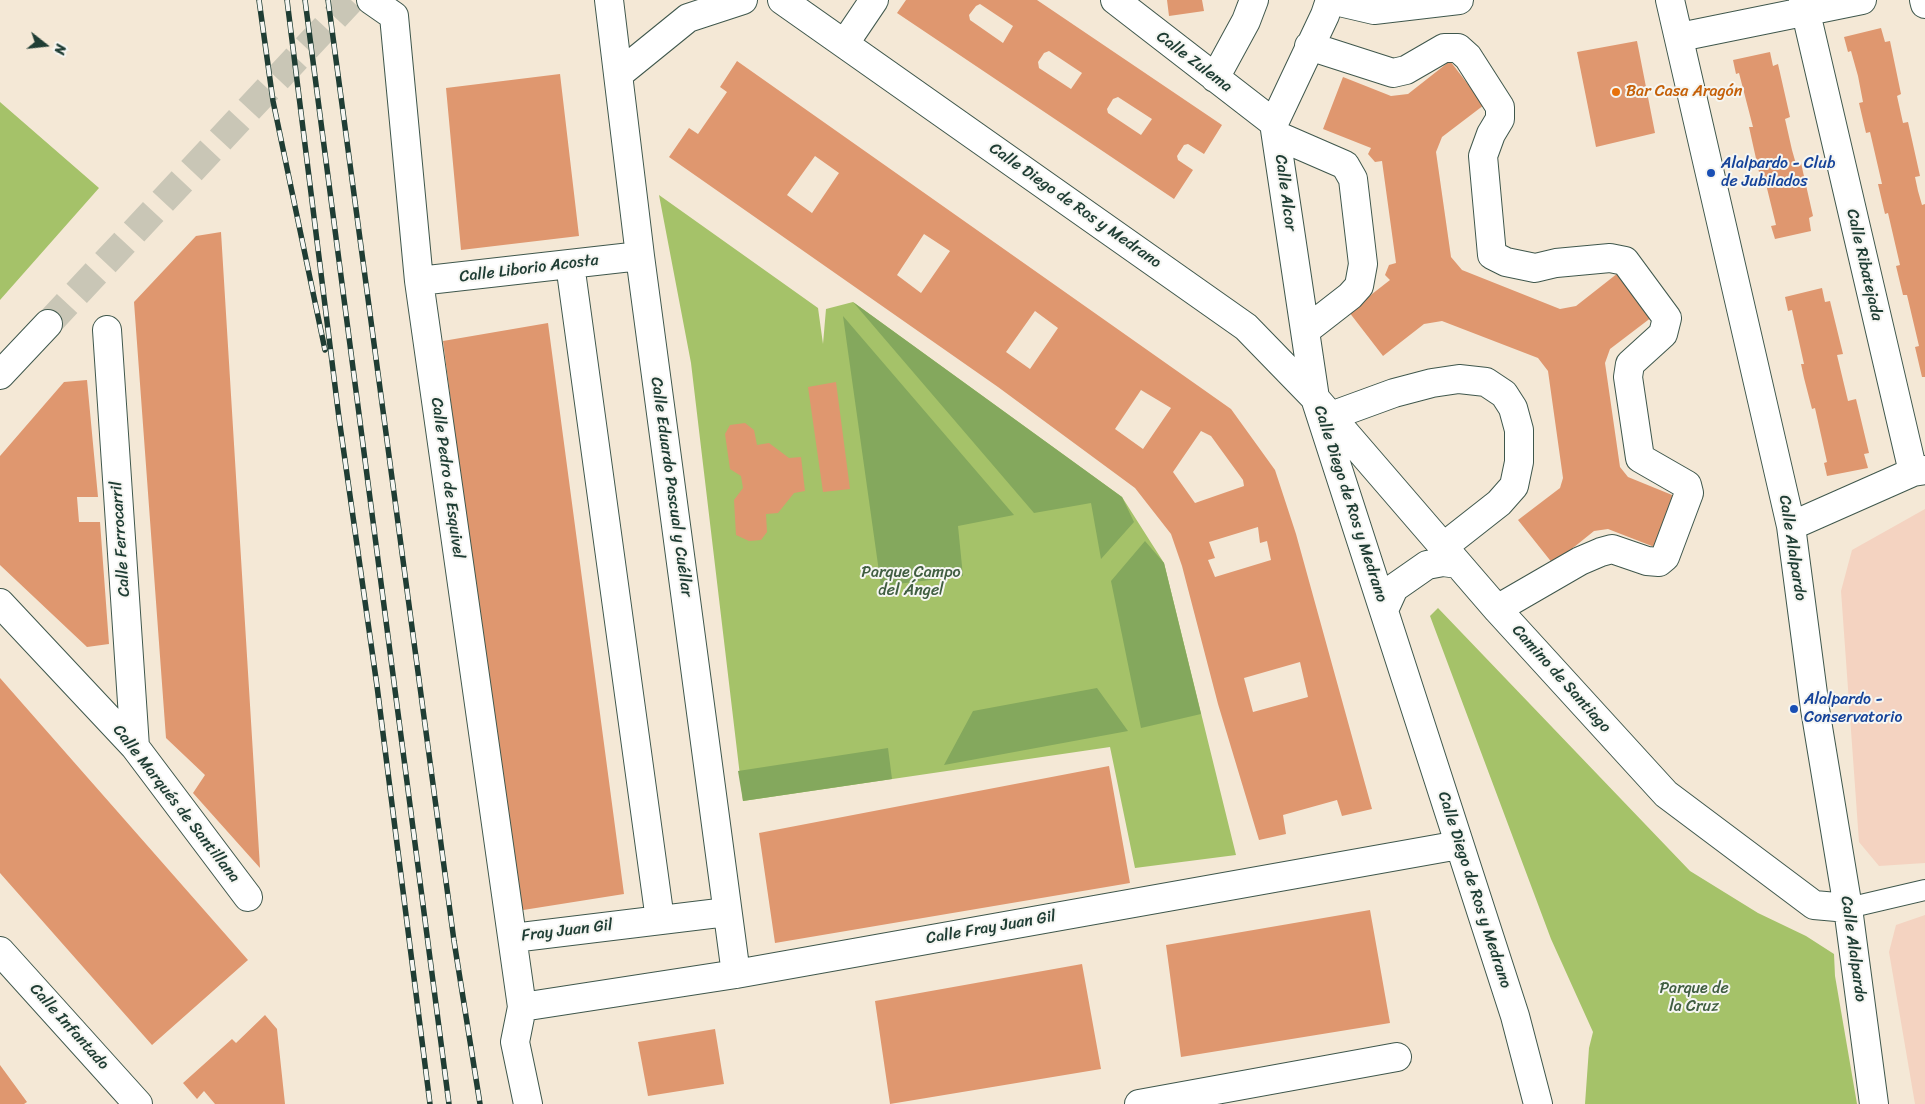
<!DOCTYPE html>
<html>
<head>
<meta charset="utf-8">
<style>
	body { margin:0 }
	#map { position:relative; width:1925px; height:1104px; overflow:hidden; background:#f4e8d6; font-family:Sriracha,sans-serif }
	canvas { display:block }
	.north { position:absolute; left:20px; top:20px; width:50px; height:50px; -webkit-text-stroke:4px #f6f6f2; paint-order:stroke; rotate:106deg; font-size:14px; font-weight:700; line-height:20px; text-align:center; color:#1f3d34 }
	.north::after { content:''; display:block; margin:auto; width:18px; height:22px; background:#1f3d34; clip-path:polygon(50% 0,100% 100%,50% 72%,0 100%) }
</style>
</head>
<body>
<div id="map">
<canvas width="1925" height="1104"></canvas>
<div class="north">N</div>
</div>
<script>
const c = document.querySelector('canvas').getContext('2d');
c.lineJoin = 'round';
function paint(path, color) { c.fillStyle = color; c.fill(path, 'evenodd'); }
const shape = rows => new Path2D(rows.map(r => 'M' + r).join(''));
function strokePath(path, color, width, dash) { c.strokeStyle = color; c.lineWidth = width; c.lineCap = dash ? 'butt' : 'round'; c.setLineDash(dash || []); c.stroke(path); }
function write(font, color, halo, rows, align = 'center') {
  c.font = font + ' Sriracha,sans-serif'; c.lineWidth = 4; c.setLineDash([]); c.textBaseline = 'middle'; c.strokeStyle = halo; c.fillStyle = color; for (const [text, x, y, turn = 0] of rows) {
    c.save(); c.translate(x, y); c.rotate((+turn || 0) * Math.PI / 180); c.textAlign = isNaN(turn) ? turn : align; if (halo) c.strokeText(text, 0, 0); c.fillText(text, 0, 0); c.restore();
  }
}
paint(shape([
	[1925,509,1925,863,1879,866,1859,842,1841,591,1852,550],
	[1925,915,1925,1104,1915,1104,1889,952,1896,925]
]), '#f4d3c1');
paint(shape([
	[0,102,99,188,0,300],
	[659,195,818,308,823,344,826,309,853,302,1122,497,1164,563,1236,855,1135,868,1110,747,743,801,691,363],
	[1438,608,1690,871,1758,913,1806,936,1834,954,1835,976,1857,1104,1585,1104,1589,1048,1593,1032,1551,939,1430,616]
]), '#a5c269');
paint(shape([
	[853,302,1122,497,1134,522,1101,559,1091,503,1034,513],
	[843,316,1014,515,958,526,963,576,881,586],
	[1145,541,1164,563,1201,714,1141,728,1111,581],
	[1097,688,1128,731,944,765,973,711],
	[888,748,892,779,743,801,738,771]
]), '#84a85d');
paint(shape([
	[906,0,1037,0,1222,125,1204,154,1188,144,1184,145,1177,156,1178,160,1193,170,1174,199,897,13],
	[980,4,1013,26,1003,43,970,20,969,15,976,6],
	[1049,51,1082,73,1071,89,1039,68,1038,62,1044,53],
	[1118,97,1152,119,1141,135,1108,113,1107,109,1113,99],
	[1167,0,1202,0,1204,11,1169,16],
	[1881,28,1885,42,1890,41,1901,94,1897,96,1903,123,1908,122,1920,176,1915,177,1918,191,1922,205,1925,204,1925,377,1922,377,1915,347,1919,346,1907,295,1903,295,1896,266,1900,265,1888,213,1885,214,1878,184,1882,184,1870,132,1866,133,1859,103,1863,102,1858,76,1851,51,1848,52,1844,37],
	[1637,41,1655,133,1596,147,1577,52],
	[1770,52,1773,66,1778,64,1790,117,1785,119,1792,150,1796,164,1801,163,1813,216,1809,218,1811,231,1775,239,1771,226,1776,225,1763,172,1759,172,1749,127,1753,127,1739,73,1736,74,1733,60],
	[737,61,1231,409,1275,470,1296,534,1372,809,1342,816,1337,800,1283,815,1286,834,1259,840,1218,704,1182,566,1171,534,1135,488,998,387,669,157,689,128,698,134,727,92,720,87],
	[815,156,839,173,812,213,787,195],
	[924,234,950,251,921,293,897,275],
	[1035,311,1058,328,1030,369,1006,352],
	[1141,390,1171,408,1143,449,1115,429],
	[1201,431,1211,436,1243,480,1244,486,1195,503,1173,472],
	[1258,527,1260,543,1267,541,1271,560,1215,577,1208,560,1215,558,1209,542],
	[1300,662,1308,697,1253,712,1244,678],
	[1450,61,1484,105,1442,137,1436,152,1451,257,1462,270,1560,309,1576,306,1618,273,1652,317,1610,349,1605,363,1620,467,1628,477,1677,497,1657,548,1608,529,1594,531,1553,564,1518,520,1560,488,1563,478,1548,371,1538,358,1442,321,1424,324,1383,356,1349,312,1390,280,1385,275,1389,265,1396,263,1382,161,1375,162,1368,154,1371,148,1323,129,1343,77,1391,96,1408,94],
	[560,74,579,236,461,250,446,88],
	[221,232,260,868,193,793,205,775,166,738,134,302,196,236],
	[1822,288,1825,302,1830,301,1843,354,1837,355,1848,401,1856,399,1869,453,1864,454,1868,468,1827,476,1824,463,1827,462,1815,408,1812,409,1804,378,1801,364,1804,364,1792,310,1788,311,1785,297],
	[548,323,624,894,517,911,443,341],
	[87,380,98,497,77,497,79,522,100,522,109,644,87,647,0,565,0,456,64,382],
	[836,382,850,489,823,492,808,387],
	[745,423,754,430,757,445,769,443,789,458,801,457,805,491,794,493,778,513,766,514,767,532,761,540,749,541,736,535,734,500,743,488,741,476,730,469,725,434,730,425],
	[0,678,248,960,152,1045,0,873],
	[1109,766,1130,883,775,943,759,833],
	[1370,910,1390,1023,1181,1057,1166,945],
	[1082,964,1101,1069,890,1104,875,1001],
	[265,1015,277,1029,285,1104,215,1104,204,1091,197,1099,183,1083,232,1039,236,1043],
	[715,1029,724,1084,648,1096,638,1042],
	[0,1065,27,1102,24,1104,0,1104]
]), '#df976f');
strokePath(shape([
	[48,324,351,0]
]), '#c9c6b6', 28, [28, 14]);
const service = shape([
	[1848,908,1925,890]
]);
const pedestrian = shape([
	[1139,1104,1397,1057]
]);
const minor = shape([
	[371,0,394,16],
	[609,0,640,256,736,974],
	[782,0,1246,327,1315,398,1497,609,1666,794,1814,905,1848,908],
	[1115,0,1274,123],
	[1330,0,1325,15,1274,123,1315,398,1515,1016,1538,1104],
	[1331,0,1374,10,1459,0],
	[1670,0,1791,526,1815,709,1848,908,1874,1104],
	[1803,0,1913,472],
	[1924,0,1925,4],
	[394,16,419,281,522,1007,515,1042,528,1104],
	[1680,37,1862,0],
	[845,43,874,0],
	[1309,46,1393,73,1406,70,1444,48,1458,48,1468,57,1500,107,1500,119,1491,134,1483,156,1492,255,1506,262,1535,268,1556,263,1610,258,1625,261,1667,318,1663,334,1630,364,1628,377,1640,458,1687,485,1689,493,1665,557,1659,562,1647,561,1612,549,1601,552,1580,561,1497,609],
	[619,74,688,18,743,0],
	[1215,78,1246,21,1254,0],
	[1276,135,1345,165,1353,179,1363,264,1359,286,1350,296,1305,331],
	[570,264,660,920],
	[419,281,640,256],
	[107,330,135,747],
	[0,375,48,324],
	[1331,416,1394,393,1432,383,1459,379,1486,382,1504,394,1513,408,1519,430,1519,462,1514,486,1499,503,1443,547],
	[1791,526,1913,472,1925,470],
	[0,603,135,747,248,897],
	[1384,610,1394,588,1427,565,1443,562,1458,564],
	[513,938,727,912],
	[0,951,138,1104],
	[522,1007,736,974,1459,845]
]);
strokePath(service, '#3f574c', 22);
strokePath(pedestrian, '#3f574c', 30);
strokePath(minor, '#3f574c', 30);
strokePath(service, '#fff', 20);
strokePath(pedestrian, '#fff', 28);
strokePath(minor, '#fff', 28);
const rail = shape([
	[259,0,273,101,325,350],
	[287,0,339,418,377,686,430,1104],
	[305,0,449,1104],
	[328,0,454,941,480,1104]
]);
strokePath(rail, '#1f3d34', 5.5);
strokePath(rail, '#f6f6f2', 4, [11]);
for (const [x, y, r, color] of [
	[1616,92,5,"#e8710a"],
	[1711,173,5,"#1a4fb4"],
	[1794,709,5,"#1a4fb4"]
]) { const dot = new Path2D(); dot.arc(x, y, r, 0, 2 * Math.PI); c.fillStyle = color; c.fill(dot); strokePath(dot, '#f6f6f2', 2); }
write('16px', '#1f3d34', '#f6f6f2', [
	["Calle Zulema",1194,62,37],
	["Calle Alcor",1285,193,82],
	["Calle Diego de Ros y Medrano",1075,206,35],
	["Calle Ribatejada",1864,265,77],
	["Calle Liborio Acosta",529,269,-7],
	["Calle Pedro de Esquivel",447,478,82],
	["Calle Eduardo Pascual y Cuéllar",671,487,82],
	["Calle Diego de Ros y Medrano",1350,504,72],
	["Calle Ferrocarril",121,539,-94],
	["Calle Alalpardo",1792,548,81],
	["Camino de Santiago",1561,679,48],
	["Calle Marqués de Santillana",176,804,52],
	["Calle Diego de Ros y Medrano",1474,890,72],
	["Calle Fray Juan Gil",991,928,-10],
	["Fray Juan Gil",567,931,-7],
	["Calle Alalpardo",1853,949,82],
	["Calle Infantado",69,1027,48]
]);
write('16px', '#c56008', '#f6f6f2', [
	["Bar Casa Aragón",1626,92]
], 'left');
write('16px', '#164399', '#f6f6f2', [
	["Alalpardo - Club",1721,164],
	["de Jubilados",1721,182],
	["Alalpardo -",1804,700],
	["Conservatorio",1804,718]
], 'left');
write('16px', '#405e41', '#f6f6f2', [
	["Parque Campo",911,573],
	["del Ángel",911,591],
	["Parque de",1694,989],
	["la Cruz",1694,1007]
]);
</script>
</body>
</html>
